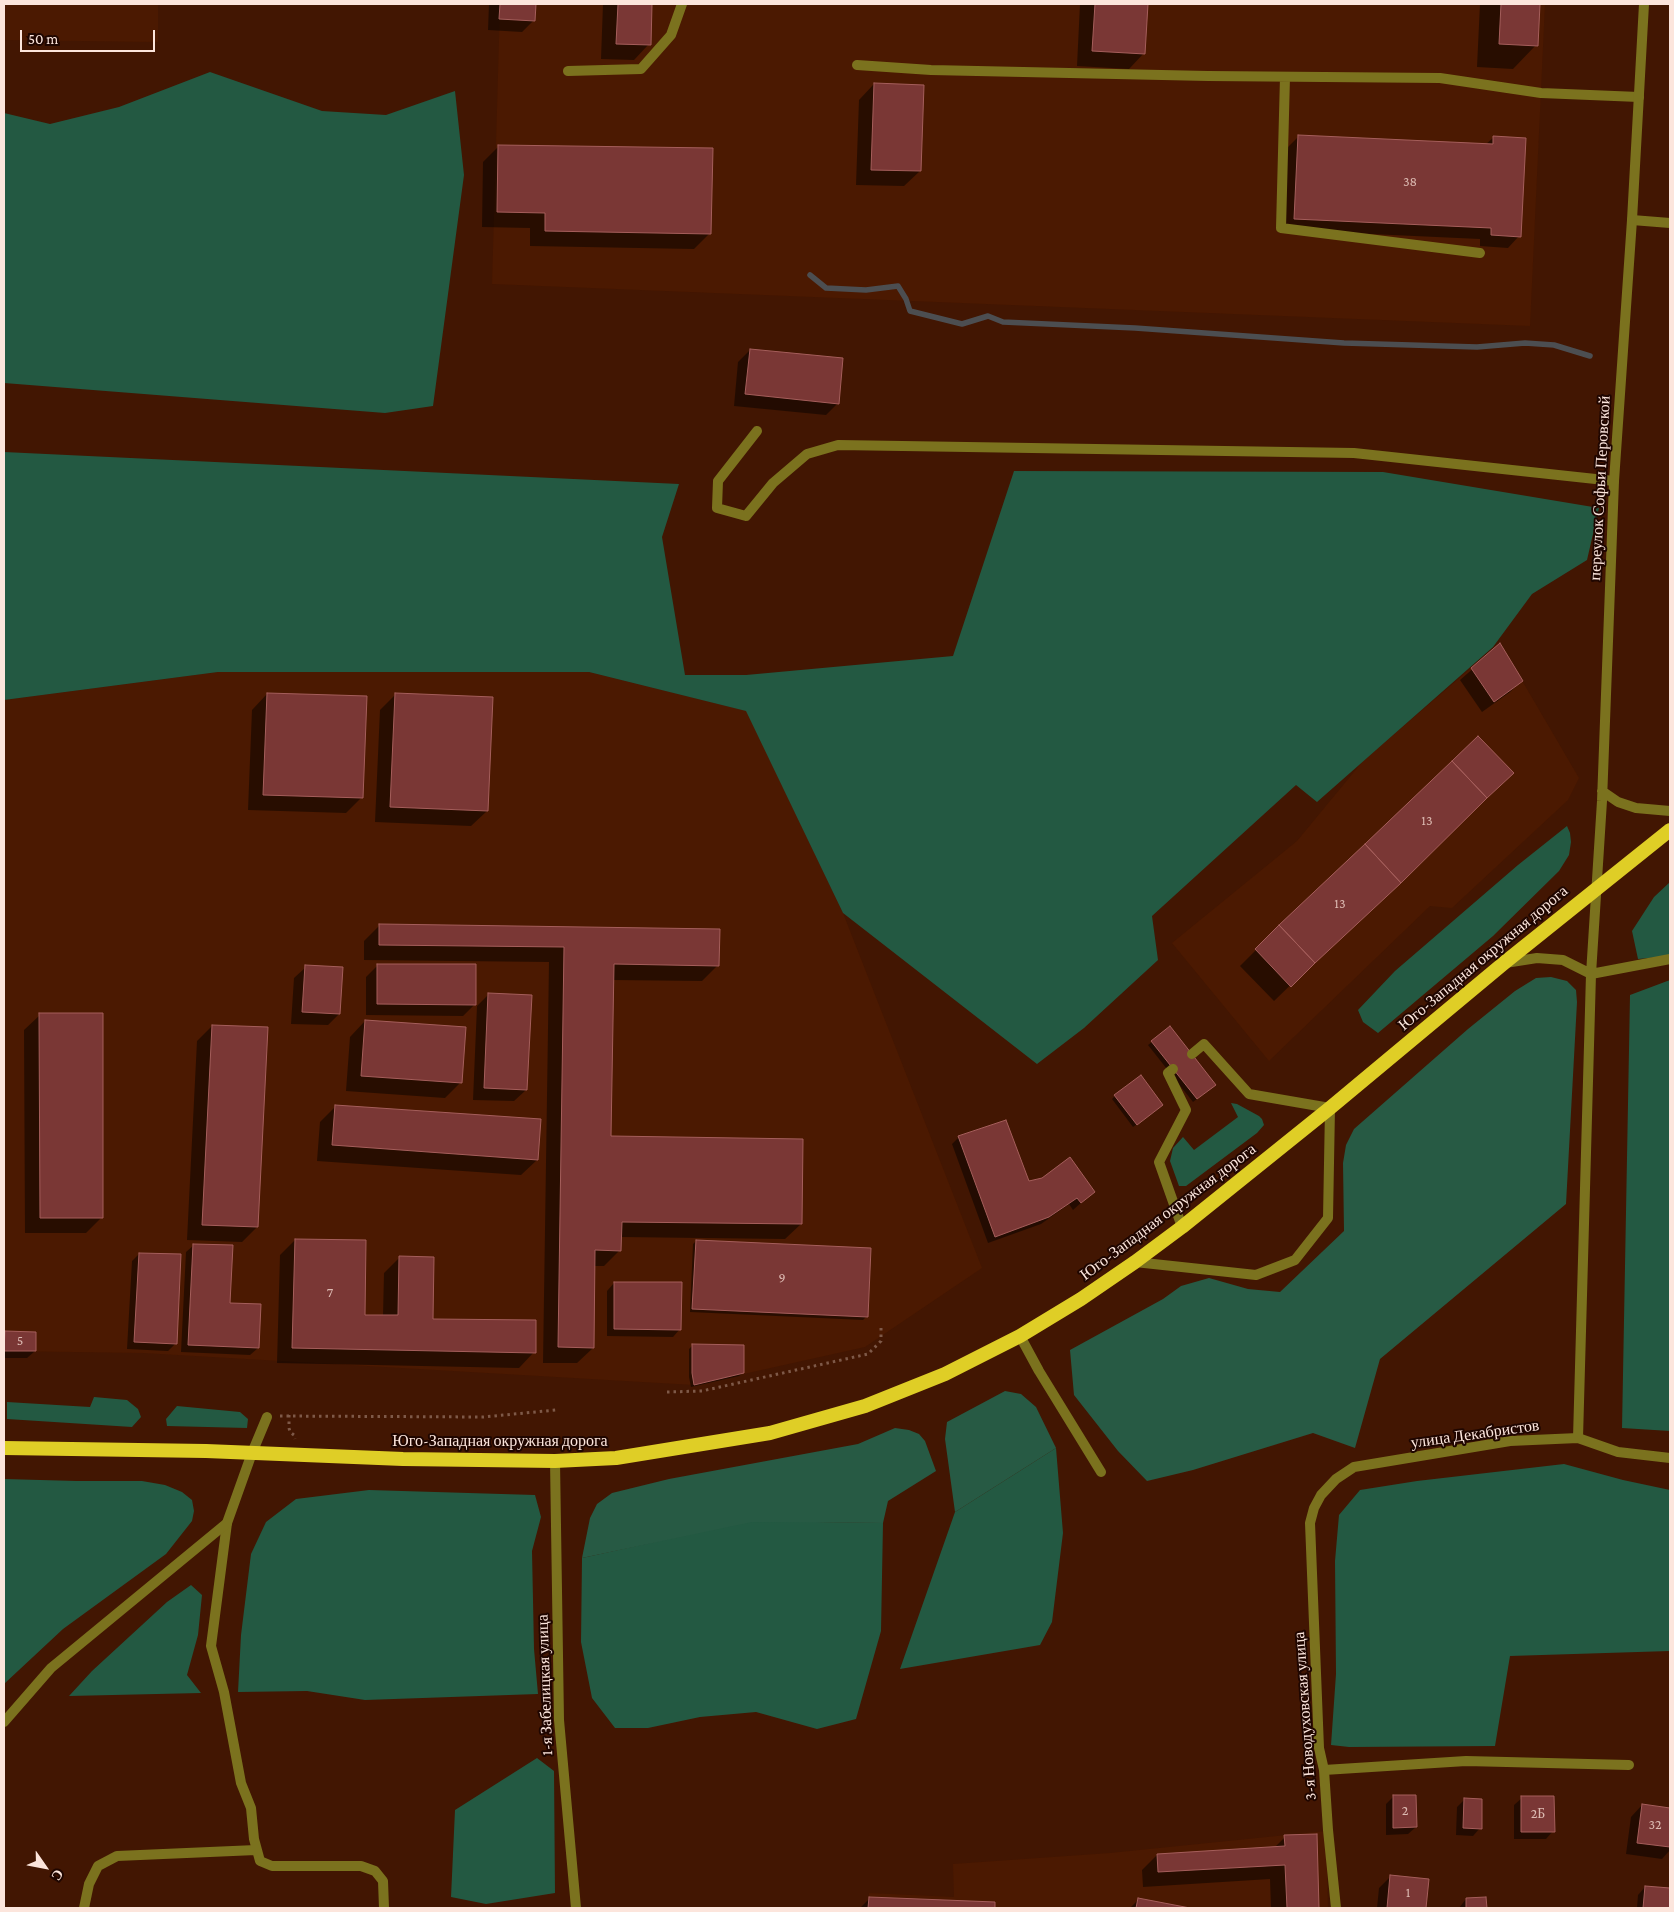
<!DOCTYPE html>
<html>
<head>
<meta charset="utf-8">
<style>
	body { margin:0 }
	#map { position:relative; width:1674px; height:1912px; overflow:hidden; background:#421602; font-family:"Crimson Pro",serif }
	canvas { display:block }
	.frame { position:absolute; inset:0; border:5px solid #fce5dc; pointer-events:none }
	.north { position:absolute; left:20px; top:1842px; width:50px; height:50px; -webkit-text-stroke:4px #1f0600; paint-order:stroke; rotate:123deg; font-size:14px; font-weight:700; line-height:20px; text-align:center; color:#fce5dc }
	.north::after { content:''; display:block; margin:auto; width:18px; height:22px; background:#fce5dc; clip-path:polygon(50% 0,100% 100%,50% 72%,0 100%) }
	.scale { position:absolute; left:20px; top:30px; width:135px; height:22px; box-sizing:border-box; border:2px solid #fce5dc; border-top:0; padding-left:6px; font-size:15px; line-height:18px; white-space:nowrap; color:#fce5dc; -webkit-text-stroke:4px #1f0600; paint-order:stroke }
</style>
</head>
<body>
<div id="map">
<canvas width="1674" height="1912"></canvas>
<div class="frame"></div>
<div class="north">С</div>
<div class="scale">50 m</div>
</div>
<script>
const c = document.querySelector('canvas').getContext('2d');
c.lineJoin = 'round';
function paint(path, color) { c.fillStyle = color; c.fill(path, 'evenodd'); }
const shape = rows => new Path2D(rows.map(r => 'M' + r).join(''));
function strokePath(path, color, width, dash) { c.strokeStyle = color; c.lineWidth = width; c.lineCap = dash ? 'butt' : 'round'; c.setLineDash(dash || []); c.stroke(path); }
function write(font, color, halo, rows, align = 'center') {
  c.font = font + ' "Crimson Pro",serif'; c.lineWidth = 4; c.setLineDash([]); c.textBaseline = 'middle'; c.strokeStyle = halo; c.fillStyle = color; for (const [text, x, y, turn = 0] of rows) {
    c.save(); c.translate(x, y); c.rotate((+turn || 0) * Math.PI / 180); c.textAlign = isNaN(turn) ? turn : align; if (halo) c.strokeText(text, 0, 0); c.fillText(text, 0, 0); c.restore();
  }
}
paint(shape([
	[5,4,158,4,158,42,4,40],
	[500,4,1545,4,1530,326,492,284],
	[1500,643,1579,778,1568,800,1452,908,1430,906,1269,1061,1172,943,1297,841,1363,761],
	[218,672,589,672,747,711,843,913,982,1268,865,1347,694,1385,143,1353,4,1351,4,700],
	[1326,1831,1328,1908,868,1908,869,1893,954,1897,953,1864,1110,1853]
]), '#4b1901');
paint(shape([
	[210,72,322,111,386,115,455,91,464,175,433,406,385,413,4,383,4,113,50,124,119,107],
	[4,452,679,484,662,537,685,675,746,675,953,656,1014,471,1383,472,1599,508,1587,560,1532,594,1493,647,1317,802,1296,785,1152,916,1158,960,1084,1028,1037,1064,843,913,746,711,589,672,218,672,4,700],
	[1567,826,1570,833,1571,842,1569,855,1559,871,1493,936,1378,1033,1363,1022,1358,1010,1395,971,1518,865],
	[1670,882,1670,956,1638,959,1632,931,1654,897],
	[1670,980,1670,1431,1622,1428,1630,995],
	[1231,1103,1237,1104,1259,1116,1262,1119,1264,1125,1257,1133,1186,1186,1179,1186,1170,1161,1173,1148,1183,1137,1194,1150,1238,1117],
	[94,1397,127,1400,138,1409,141,1417,132,1427,7,1419,7,1402,90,1407],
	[177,1406,240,1412,248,1419,247,1428,167,1426,166,1419],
	[1056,1448,1063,1533,1052,1622,1040,1645,900,1669,955,1512],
	[1564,1464,1623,1480,1670,1490,1670,1651,1510,1656,1495,1746,1349,1747,1331,1745,1336,1674,1335,1561,1339,1515,1360,1490,1417,1481],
	[4,1479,77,1481,142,1481,165,1485,182,1492,192,1500,194,1511,192,1521,166,1554,63,1629,4,1684],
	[369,1490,535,1495,541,1517,532,1551,534,1649,538,1694,365,1700,307,1691,238,1692,241,1635,251,1554,266,1522,296,1499],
	[749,1521,883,1523,881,1631,856,1719,817,1729,756,1712,700,1717,648,1728,615,1728,592,1698,581,1642,582,1558],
	[191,1585,202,1595,198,1635,187,1675,201,1693,69,1696,92,1671,167,1602],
	[537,1758,554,1771,555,1893,486,1904,451,1897,455,1810]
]), '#235942');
paint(shape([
	[1551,977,1567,981,1576,990,1577,1002,1566,1204,1380,1359,1355,1448,1313,1433,1193,1470,1147,1481,1118,1451,1074,1395,1070,1350,1163,1299,1181,1286,1209,1278,1248,1289,1280,1292,1344,1231,1343,1163,1346,1145,1354,1129,1468,1029,1515,991,1536,978],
	[1005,1391,1021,1394,1036,1407,1056,1448,955,1512,945,1439,947,1422],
	[895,1428,909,1430,919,1434,925,1441,936,1471,888,1501,883,1523,752,1522,582,1558,590,1518,597,1504,612,1493,669,1479,858,1444]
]), '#275a44');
paint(shape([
	[489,4,535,4,534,20,522,32,488,30],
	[603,4,651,4,649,44,634,60,601,59],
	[1080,4,1147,4,1144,53,1129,69,1077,66],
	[1480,4,1538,4,1536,45,1513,69,1477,67],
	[874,84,920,171,904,186,856,185,859,100],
	[1299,136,1485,145,1494,137,1519,236,1508,248,1480,246,1480,239,1283,230,1287,148],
	[499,146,710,233,694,249,530,246,530,228,482,227,483,162],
	[750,350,838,403,826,415,734,406,738,362],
	[1500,645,1521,681,1510,692,1482,712,1460,680],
	[267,694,362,797,346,813,248,810,252,710],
	[396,694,487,811,471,826,375,822,380,710],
	[380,925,718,930,718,965,702,981,612,980,610,1137,801,1224,785,1239,620,1237,620,1250,604,1266,594,1266,593,1348,577,1363,543,1363,549,962,364,960,364,941],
	[1280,926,1306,970,1274,1001,1240,966],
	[378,965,475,1004,463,1016,366,1015,366,977],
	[306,967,339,1014,328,1025,291,1024,294,978],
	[489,994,526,1090,514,1101,473,1100,477,1006],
	[40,1015,102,1217,86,1233,25,1233,24,1030],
	[365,1021,461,1082,445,1098,346,1091,350,1037],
	[212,1026,257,1227,242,1242,187,1240,197,1041],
	[1152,1042,1211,1088,1193,1102,1148,1045],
	[1115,1096,1158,1109,1133,1127,1112,1099],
	[336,1106,537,1160,521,1175,317,1161,320,1122],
	[959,1137,1028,1183,1093,1192,1073,1210,1069,1204,1041,1224,988,1243,952,1144],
	[295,1240,364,1316,383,1316,384,1273,399,1258,432,1320,534,1352,519,1368,277,1363,280,1255],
	[696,1241,867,1316,863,1320,690,1312,693,1244],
	[194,1245,229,1304,258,1348,250,1355,181,1352,186,1252],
	[139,1254,175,1344,168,1351,127,1349,132,1261],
	[614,1283,680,1329,673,1337,607,1336,607,1291],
	[5,1332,35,1351,27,1358,4,1358,4,1334],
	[692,1346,743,1373,739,1376,691,1387,689,1377,689,1349],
	[1393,1797,1416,1827,1408,1834,1386,1835,1386,1804],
	[1522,1798,1553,1831,1546,1839,1514,1839,1514,1805],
	[1464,1800,1480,1828,1473,1836,1456,1835,1457,1807],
	[1642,1805,1670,1809,1670,1850,1662,1859,1626,1854,1631,1817],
	[1315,1836,1318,1908,1271,1908,1270,1879,1143,1887,1142,1870,1157,1855,1274,1848,1285,1837],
	[1391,1876,1428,1880,1425,1908,1377,1908,1379,1888],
	[1645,1887,1670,1889,1670,1908,1637,1908,1638,1895],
	[1485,1898,1486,1908,1459,1908,1466,1899],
	[869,1899,994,1904,994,1908,860,1908],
	[1138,1900,1184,1908,1130,1908]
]), '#0007');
strokePath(shape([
	[810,275,826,288,866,290,898,286,906,299,910,311,962,324,988,316,1003,322,1135,328,1344,343,1477,347,1525,343,1554,345,1590,356]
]), '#4c4e51', 5.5);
const building = shape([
	[500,4,536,4,535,21,499,19,500,4],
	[618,4,652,4,651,45,616,44,618,4],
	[1095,4,1148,4,1145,54,1092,51,1095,4],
	[1501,4,1540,4,1538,46,1499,44,1501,4],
	[874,83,924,85,921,171,871,170,874,83],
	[1298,135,1493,144,1493,136,1526,138,1521,237,1491,235,1491,228,1294,219,1298,135],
	[498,145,713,148,711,234,545,231,545,213,497,212,498,145],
	[750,349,843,358,839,404,745,394,750,349],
	[1500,643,1523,681,1494,702,1471,668,1500,643],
	[267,693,367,696,363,798,263,795,267,693],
	[395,693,493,697,488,811,390,807,395,693],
	[1478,736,1514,773,1487,798,1452,761,1478,736],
	[1452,761,1487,798,1401,883,1365,844,1452,761],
	[1365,844,1401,883,1315,963,1279,925,1365,844],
	[379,924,720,929,719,966,614,964,611,1136,803,1139,802,1224,622,1222,621,1251,595,1250,594,1348,558,1347,564,947,379,945,379,924],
	[1279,925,1315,963,1291,987,1255,949,1279,925],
	[377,964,476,964,476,1005,377,1004,377,964],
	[305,965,343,967,340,1014,302,1012,305,965],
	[488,993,532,995,527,1090,484,1088,488,993],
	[39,1013,103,1013,103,1218,40,1218,39,1013],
	[365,1020,466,1027,462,1083,361,1076,365,1020],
	[212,1025,268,1027,258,1227,202,1225,212,1025],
	[1170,1026,1216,1085,1197,1099,1151,1041,1170,1026],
	[1141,1075,1163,1105,1137,1125,1114,1095,1141,1075],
	[335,1105,541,1119,538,1160,332,1145,335,1105],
	[1006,1120,1029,1181,1042,1178,1070,1157,1095,1192,1081,1203,1077,1198,1049,1217,995,1237,958,1136,1006,1120],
	[295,1239,366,1240,365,1315,398,1315,399,1256,434,1257,433,1319,536,1320,536,1353,292,1348,295,1239],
	[696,1240,871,1248,868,1317,692,1309,696,1240],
	[193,1244,233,1245,230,1303,261,1304,259,1348,188,1345,193,1244],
	[139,1253,181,1254,177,1344,134,1342,139,1253],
	[614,1282,682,1282,681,1330,614,1329,614,1282],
	[5,1331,36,1332,36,1351,4,1351,5,1331],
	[692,1344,744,1345,744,1373,694,1385,692,1373,692,1344],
	[1393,1795,1416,1795,1417,1827,1393,1828,1393,1795],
	[1521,1796,1554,1796,1555,1832,1521,1832,1521,1796],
	[1464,1798,1482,1799,1482,1829,1463,1828,1464,1798],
	[1642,1804,1670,1808,1670,1847,1637,1843,1642,1804],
	[1317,1834,1319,1908,1287,1908,1285,1865,1158,1872,1157,1854,1285,1846,1284,1835,1317,1834],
	[1390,1875,1429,1879,1426,1908,1387,1908,1390,1875],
	[1645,1886,1670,1888,1670,1908,1643,1908,1645,1886],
	[869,1897,995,1902,995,1908,868,1908,869,1897],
	[1486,1897,1487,1908,1466,1908,1466,1898,1486,1897],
	[1138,1898,1190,1908,1136,1908,1138,1898]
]);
paint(building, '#7a3735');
strokePath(building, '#a55e5b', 1);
strokePath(shape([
	[1490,946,1492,948],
	[667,1392,702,1391,868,1354,881,1341,881,1328],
	[289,1415,289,1428,290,1432,294,1435,295,1439],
	[280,1416,483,1417,556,1410]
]), '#7e5948', 3, [2.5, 4]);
strokePath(shape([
	[857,65,931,70,1208,76,1440,78,1541,93,1639,97],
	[568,71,641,69,671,35,682,4],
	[1285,77,1281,228,1480,253],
	[1632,220,1670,223],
	[757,431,718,481,717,508,746,516,773,483,807,454,838,445,1354,453,1614,481],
	[1173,1069,1168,1073,1186,1110,1159,1162,1182,1227],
	[1135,1262,1256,1275,1295,1260,1328,1218,1330,1108,1249,1094,1204,1044,1192,1054],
	[252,1453,267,1417],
	[227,1523,211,1646,224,1692,241,1783,251,1808,254,1839,260,1861,272,1866,361,1866,375,1871,383,1881,384,1908],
	[84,1908,89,1884,98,1866,117,1856,256,1850]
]), '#7b721e', 10);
strokePath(shape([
	[1602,791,1618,802,1636,808,1670,811],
	[1505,963,1537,958,1563,960,1591,974],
	[1591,974,1670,959],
	[1020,1336,1039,1371,1101,1472],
	[1578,1438,1591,974,1602,801,1614,481,1632,220,1644,4],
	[555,1461,559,1720,576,1908],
	[4,1722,51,1668,227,1523,252,1453],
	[1324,1770,1466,1761,1629,1765],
	[1336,1908,1328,1830,1324,1770,1319,1748,1310,1523,1314,1508,1321,1495,1336,1479,1354,1467,1510,1441,1578,1438,1618,1452,1670,1458]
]), '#7b721e', 10);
strokePath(shape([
	[4,1448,206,1451,403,1459,555,1461,616,1458,770,1433,865,1406,945,1374,1020,1336,1081,1299,1135,1262,1182,1227,1330,1108,1504,963,1670,830]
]), '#dfce26', 14);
write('14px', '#dcbab2', null, [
	["38",1410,182],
	["13",1427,821],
	["13",1340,904],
	["9",782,1278],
	["7",330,1293],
	["5",20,1341],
	["2",1405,1811],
	["2Б",1538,1814],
	["32",1655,1825],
	["1",1408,1893]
]);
write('16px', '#fce5dc', '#1f0600', [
	["переулок Софьи Перовской",1600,488,-87],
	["Юго-Западная окружная дорога",1483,958,-40],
	["Юго-Западная окружная дорога",1168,1212,-37],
	["улица Декабристов",1475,1434,-8],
	["Юго-Западная окружная дорога",500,1441],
	["1-я Забелицкая улица",545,1685,-92],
	["3-я Новодуховская улица",1305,1716,-94]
]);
</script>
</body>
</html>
